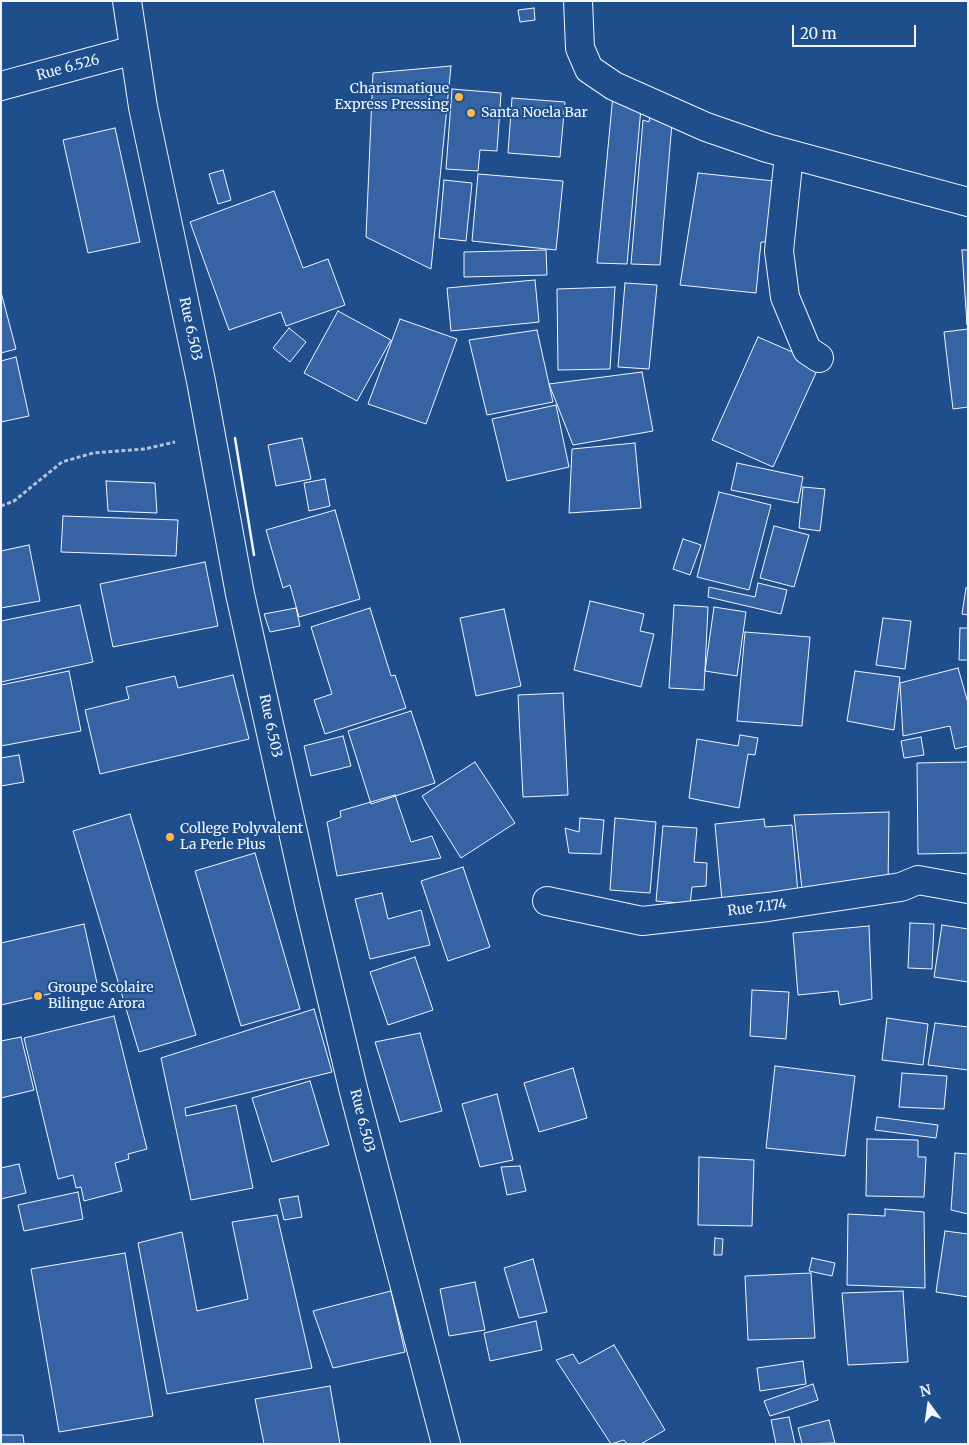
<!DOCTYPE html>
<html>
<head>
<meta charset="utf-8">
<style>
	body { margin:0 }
	#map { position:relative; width:969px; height:1445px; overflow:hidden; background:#1f4e8c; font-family:Merriweather,serif }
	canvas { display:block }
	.frame { position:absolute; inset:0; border:2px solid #f2f6ff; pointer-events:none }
	.north { position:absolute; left:904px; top:1380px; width:50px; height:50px; -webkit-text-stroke:4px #1f4e8c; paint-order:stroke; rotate:346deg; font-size:14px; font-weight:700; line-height:20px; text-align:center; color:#f2f6ff }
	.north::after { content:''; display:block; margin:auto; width:18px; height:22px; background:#f2f6ff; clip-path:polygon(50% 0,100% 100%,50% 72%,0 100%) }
	.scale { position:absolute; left:792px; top:25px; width:124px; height:22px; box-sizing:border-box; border:2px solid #f2f6ff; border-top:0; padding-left:6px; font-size:15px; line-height:18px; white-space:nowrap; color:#f2f6ff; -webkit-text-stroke:4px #1f4e8c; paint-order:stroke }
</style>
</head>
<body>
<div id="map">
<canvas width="969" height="1445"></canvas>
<div class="frame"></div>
<div class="north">N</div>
<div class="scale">20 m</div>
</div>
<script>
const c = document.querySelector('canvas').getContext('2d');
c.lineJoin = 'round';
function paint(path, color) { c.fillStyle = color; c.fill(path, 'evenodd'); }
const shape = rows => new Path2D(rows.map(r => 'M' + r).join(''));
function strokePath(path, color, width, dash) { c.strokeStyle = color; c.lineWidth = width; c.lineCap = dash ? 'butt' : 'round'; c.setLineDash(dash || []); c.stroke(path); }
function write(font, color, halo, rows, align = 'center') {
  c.font = font + ' Merriweather,serif'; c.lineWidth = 4; c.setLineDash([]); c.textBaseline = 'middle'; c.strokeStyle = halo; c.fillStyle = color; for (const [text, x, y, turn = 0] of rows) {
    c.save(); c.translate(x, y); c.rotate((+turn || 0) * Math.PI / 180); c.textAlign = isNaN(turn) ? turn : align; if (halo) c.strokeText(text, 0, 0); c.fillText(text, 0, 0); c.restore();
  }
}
const building = shape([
	[534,8,535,20,520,22,518,10,534,8],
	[451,66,431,269,366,237,373,73,451,66],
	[452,89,501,93,497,151,480,150,478,171,446,169,452,89],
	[613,95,641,108,627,264,597,263,613,95],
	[512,98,565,102,560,157,508,153,512,98],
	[650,115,672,123,660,265,631,264,643,120,649,122,650,115],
	[115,128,140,242,88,253,63,140,115,128],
	[223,170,231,200,218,204,209,174,223,170],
	[698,173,774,181,767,242,761,242,756,293,680,285,698,173],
	[478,174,563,181,556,250,472,241,478,174],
	[444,180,472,183,466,241,439,238,444,180],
	[274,191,303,268,328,259,345,305,286,326,281,312,229,330,190,222,274,191],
	[546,250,547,275,464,277,464,252,546,250],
	[962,250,968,250,967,325,962,250],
	[535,280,539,322,451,331,447,288,535,280],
	[625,283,657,285,649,369,618,367,625,283],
	[615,287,610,369,558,370,557,289,615,287],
	[1,292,16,349,1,353,1,292],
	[338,311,391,340,357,401,304,373,338,311],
	[400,319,457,339,426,424,368,404,400,319],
	[289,328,306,342,290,362,273,348,289,328],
	[968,329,968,407,953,409,944,332,968,329],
	[537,330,553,402,487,415,469,340,537,330],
	[758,337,820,364,773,467,712,440,758,337],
	[16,357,29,416,1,422,1,361,16,357],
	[642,372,653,431,573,445,549,384,642,372],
	[556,405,569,467,507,481,492,419,556,405],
	[302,438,311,479,276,486,268,445,302,438],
	[635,443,641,508,569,513,572,449,635,443],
	[737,463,803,477,798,503,731,490,737,463],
	[325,479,330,506,309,511,304,483,325,479],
	[106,481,155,483,157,513,108,511,106,481],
	[803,487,825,489,820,531,799,528,803,487],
	[719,492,771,505,749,590,697,577,719,492],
	[335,510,360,599,299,617,290,585,283,588,266,530,335,510],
	[63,516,178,520,176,556,61,552,63,516],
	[774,526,809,535,794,587,760,578,774,526],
	[683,539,701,545,690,575,673,569,683,539],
	[29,545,40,601,1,608,1,551,29,545],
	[205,562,218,626,113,647,100,584,205,562],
	[758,583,787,590,781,614,708,597,709,587,755,597,758,583],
	[966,588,968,588,968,615,962,614,966,588],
	[590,601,644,614,640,631,654,634,641,687,574,670,590,601],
	[80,605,93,662,1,682,1,621,80,605],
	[674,605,708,607,704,690,669,688,674,605],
	[714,607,746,612,737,676,705,671,714,607],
	[296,608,300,626,270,632,264,614,296,608],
	[370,608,391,676,395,675,406,708,325,734,314,700,332,694,311,627,370,608],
	[504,609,521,686,476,696,460,618,504,609],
	[883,618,911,621,905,669,876,665,883,618],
	[960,628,968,628,968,660,959,660,960,628],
	[745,632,810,637,802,726,737,721,745,632],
	[958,668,968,703,968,746,955,749,950,726,903,736,900,683,958,668],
	[69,671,81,731,1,746,1,685,69,671],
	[855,671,900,677,894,730,847,721,855,671],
	[233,675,249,739,100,774,85,710,129,699,126,687,175,676,178,688,233,675],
	[563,693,568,795,523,797,518,695,563,693],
	[411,711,435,783,371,804,348,731,411,711],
	[740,735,758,738,755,755,748,754,739,808,689,798,697,739,738,746,740,735],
	[343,736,351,766,311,776,304,746,343,736],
	[921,737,924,755,904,758,901,741,921,737],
	[19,755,24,782,1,786,1,758,19,755],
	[475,762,515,823,461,858,422,796,475,762],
	[968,762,968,853,918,854,917,763,968,762],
	[395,795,411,842,432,836,441,858,337,876,327,822,341,817,340,811,395,795],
	[889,812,888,886,802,889,794,815,889,812],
	[130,814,196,1035,139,1052,73,831,130,814],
	[580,818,604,820,601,854,569,853,565,828,579,832,580,818],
	[615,818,656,822,650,893,610,890,615,818],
	[764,819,765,827,792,825,799,905,723,912,715,824,764,819],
	[663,826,697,828,694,862,707,863,706,886,692,887,690,904,656,901,663,826],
	[255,853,300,1009,241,1026,195,871,255,853],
	[463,867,490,947,448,961,421,881,463,867],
	[382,893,388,919,421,910,430,945,370,959,355,899,382,893],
	[910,923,934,924,932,969,908,968,910,923],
	[84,924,97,983,1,1005,1,943,84,924],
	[942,925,968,929,968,982,934,977,942,925],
	[869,926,872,999,840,1005,838,991,798,995,793,933,869,926],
	[415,957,433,1010,388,1025,370,972,415,957],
	[752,990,789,992,786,1039,750,1036,752,990],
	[314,1009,332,1072,185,1108,186,1116,236,1105,253,1188,191,1200,161,1058,314,1009],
	[114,1016,147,1149,128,1154,129,1159,115,1163,122,1191,84,1201,81,1187,76,1188,73,1175,58,1179,24,1038,114,1016],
	[887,1018,928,1024,923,1065,882,1060,887,1018],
	[935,1023,968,1027,968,1070,928,1065,935,1023],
	[420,1033,442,1111,400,1122,375,1042,420,1033],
	[21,1037,34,1090,1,1098,1,1041,21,1037],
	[775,1066,855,1076,845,1156,766,1148,775,1066],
	[573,1068,587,1118,539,1132,524,1083,573,1068],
	[902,1073,947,1076,944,1109,899,1107,902,1073],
	[310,1081,329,1145,272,1162,252,1098,310,1081],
	[497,1094,513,1160,480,1167,462,1104,497,1094],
	[877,1117,938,1125,936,1138,875,1130,877,1117],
	[867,1139,918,1140,918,1157,926,1157,924,1197,866,1196,867,1139],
	[955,1153,968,1154,968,1214,951,1210,955,1153],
	[699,1157,754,1160,752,1226,698,1225,699,1157],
	[19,1164,26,1193,1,1199,1,1168,19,1164],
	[520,1166,526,1191,507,1195,501,1167,520,1166],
	[78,1192,83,1219,24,1231,18,1205,78,1192],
	[298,1196,302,1217,284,1220,279,1199,298,1196],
	[885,1209,924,1212,925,1288,847,1285,848,1214,885,1216,885,1209],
	[277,1215,312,1368,167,1394,138,1243,182,1232,197,1311,248,1299,232,1222,277,1215],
	[945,1231,968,1234,968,1297,936,1292,945,1231],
	[715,1238,723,1239,722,1255,714,1255,715,1238],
	[125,1253,153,1416,59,1432,31,1269,125,1253],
	[812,1258,835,1263,832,1276,809,1271,812,1258],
	[533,1259,547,1312,519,1318,504,1268,533,1259],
	[811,1273,815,1338,748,1340,745,1276,811,1273],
	[475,1282,485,1330,449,1336,440,1289,475,1282],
	[391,1291,405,1352,333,1368,313,1311,391,1291],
	[903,1291,908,1362,848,1365,842,1293,903,1291],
	[536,1321,542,1350,490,1361,484,1333,536,1321],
	[614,1345,665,1430,641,1444,627,1444,624,1440,611,1444,556,1360,573,1354,579,1364,614,1345],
	[803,1361,806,1384,760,1391,757,1368,803,1361],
	[813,1384,818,1400,770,1416,764,1401,813,1384],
	[330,1386,340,1444,264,1444,255,1399,330,1386],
	[789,1417,795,1444,776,1444,771,1420,789,1417],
	[829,1420,835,1443,802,1444,798,1428,829,1420],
	[1,1435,23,1435,24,1444,1,1444,1,1435]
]);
paint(building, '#3563a3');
strokePath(building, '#f2f6ff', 1);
const minor = shape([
	[127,1,143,107,201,381,240,594,309,904,353,1088,446,1444],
	[578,1,580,48,589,69,614,86,706,127,767,148,968,202],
	[1,86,134,50],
	[789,155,779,251,785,297,807,350,819,358],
	[547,901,642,921,768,907,901,887,918,880,968,889]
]);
strokePath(minor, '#f2f6ff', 30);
strokePath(shape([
	[1,506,14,501,62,462,93,453,145,449,175,442]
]), '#b3c4dc', 3, [4, 2.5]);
strokePath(minor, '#1f4e8c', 28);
strokePath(shape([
	[235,438,254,555]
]), '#f2f6ff', 2.5);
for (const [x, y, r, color] of [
	[459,97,5,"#ffb74d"],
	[471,113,5,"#ffb74d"],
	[170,837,5,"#ffb74d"],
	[38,996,5,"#ffb74d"]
]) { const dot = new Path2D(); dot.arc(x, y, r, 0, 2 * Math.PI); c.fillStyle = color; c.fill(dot); strokePath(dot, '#1f4e8c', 2); }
write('14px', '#f2f6ff', '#1f4e8c', [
	["Rue 6.526",68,68,-15],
	["Rue 6.503",190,329,78],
	["Rue 6.503",270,726,78],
	["Rue 7.174",757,908,-7],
	["Rue 6.503",362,1121,76]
]);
write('14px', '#f2f6ff', '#1f4e8c', [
	["Charismatique",449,89,"right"],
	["Express Pressing",449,105,"right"],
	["Santa Noela Bar",481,113],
	["College Polyvalent",180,829],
	["La Perle Plus",180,845],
	["Groupe Scolaire",48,988],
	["Bilingue Arora",48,1004]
], 'left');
</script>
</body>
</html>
